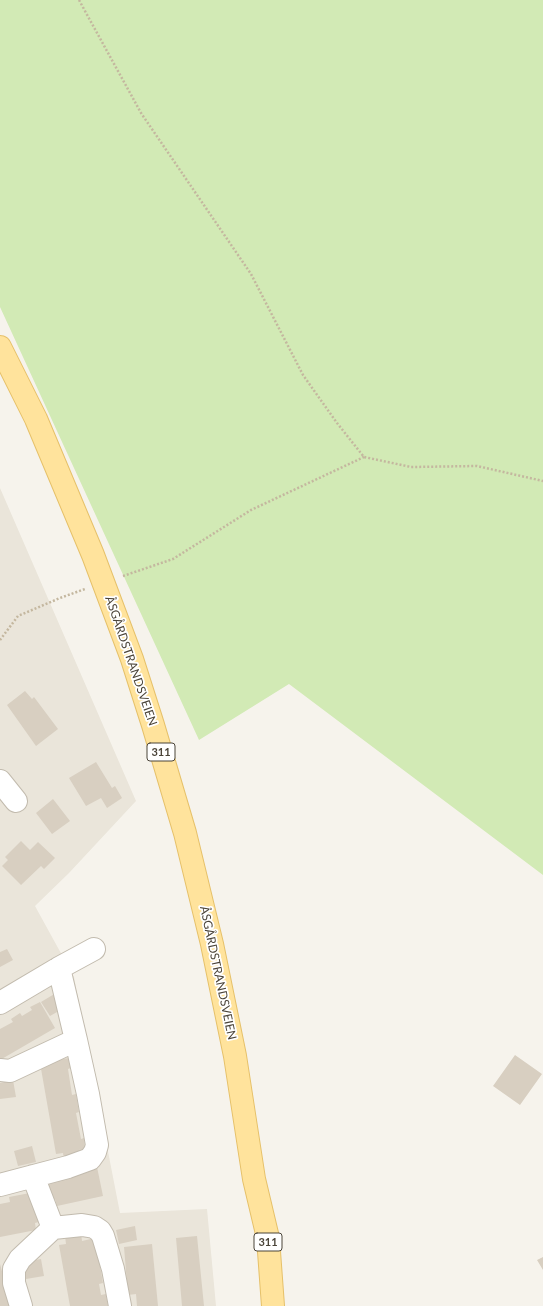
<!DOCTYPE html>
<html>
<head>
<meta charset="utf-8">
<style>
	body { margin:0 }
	canvas { display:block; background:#f6f3ec }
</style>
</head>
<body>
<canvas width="543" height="1306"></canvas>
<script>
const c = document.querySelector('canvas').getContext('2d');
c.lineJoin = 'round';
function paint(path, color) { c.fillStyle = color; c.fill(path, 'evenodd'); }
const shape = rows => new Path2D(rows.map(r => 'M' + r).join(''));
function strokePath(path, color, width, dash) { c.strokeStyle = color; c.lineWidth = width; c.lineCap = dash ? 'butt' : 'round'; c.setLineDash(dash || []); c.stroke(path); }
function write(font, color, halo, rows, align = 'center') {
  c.font = font + ' Lato,sans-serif'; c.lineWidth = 3.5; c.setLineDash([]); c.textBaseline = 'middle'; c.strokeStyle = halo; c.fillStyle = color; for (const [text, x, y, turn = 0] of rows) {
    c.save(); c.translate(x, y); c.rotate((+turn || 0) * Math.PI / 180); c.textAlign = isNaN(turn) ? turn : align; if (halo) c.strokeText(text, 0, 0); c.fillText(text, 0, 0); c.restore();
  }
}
paint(shape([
	[0,488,136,801,69,873,35,906,74,977,120,1213,207,1209,216,1306,0,1306]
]), '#eae5da');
paint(shape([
	[0,0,543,0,543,875,289,684,199,740,0,307]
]), '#d2eab5');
paint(shape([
	[25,691,32,699,34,697,58,729,36,746,7,705],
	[96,762,112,788,115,786,122,798,107,808,101,798,86,806,69,778],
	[53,799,70,821,52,834,36,813],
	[21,841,30,850,38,842,55,858,44,869,41,866,21,885,2,866,8,860,5,857],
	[7,949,13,960,0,967,0,952],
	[56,993,64,1008,50,1016,41,1002],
	[40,1002,55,1028,0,1060,0,1029,13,1022,11,1019,20,1013,22,1016,32,1010,30,1007],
	[515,1055,542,1074,520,1105,493,1086],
	[69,1058,71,1068,68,1069,72,1095,76,1094,79,1112,76,1113,81,1139,84,1138,85,1149,79,1150,80,1158,64,1161,63,1153,56,1154,40,1063],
	[13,1080,16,1097,0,1099,0,1083],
	[32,1146,36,1162,18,1166,14,1151],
	[97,1167,103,1196,57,1206,55,1199,47,1201,43,1185,52,1183,50,1177,62,1178,87,1172,87,1169],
	[30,1193,43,1221,35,1223,36,1230,0,1237,0,1204,10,1202,9,1197],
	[135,1226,137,1240,119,1244,116,1230],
	[81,1233,82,1241,95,1238,103,1283,99,1284,101,1295,106,1294,108,1306,70,1306,59,1245,66,1244,65,1236],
	[197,1236,204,1306,182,1306,176,1238],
	[152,1244,158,1306,137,1306,136,1294,128,1295,124,1247],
	[543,1257,543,1270,537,1260],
	[41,1259,44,1276,26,1279,23,1262],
	[0,1264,3,1275,6,1275,5,1286,9,1306,0,1306]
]), '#d8cfc1');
const minor = shape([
	[0,781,16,801],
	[0,1003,59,968,94,949],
	[0,1070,10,1071,76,1040,59,968],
	[0,1185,68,1167,90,1159,95,1152,97,1145,88,1094,76,1040],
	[53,1228,82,1225,94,1227,100,1231,103,1236,113,1269,120,1306],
	[21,1306,14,1283,14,1269,20,1259,53,1228,33,1176]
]);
const major = shape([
	[0,347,36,419,93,555,132,659,153,725,185,833,212,944,235,1056,254,1179,268,1238,273,1306]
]);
strokePath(minor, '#c2bbae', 24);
strokePath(major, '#e6c16a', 24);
strokePath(shape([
	[79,0,141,113,251,274,303,375,337,423,364,457,411,467,477,466,543,481],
	[123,576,173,559,251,510,364,457],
	[0,640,18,616,60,598,85,589]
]), '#c4b79f', 2.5, [2, 2]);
strokePath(minor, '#fff', 22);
strokePath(major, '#ffe39c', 22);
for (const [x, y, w] of [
	[161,752,28],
	[268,1242,28]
]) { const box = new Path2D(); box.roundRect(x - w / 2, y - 9, w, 18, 3); c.fillStyle = '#fff'; c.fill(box); strokePath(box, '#4b4439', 1); }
write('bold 11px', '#4b4439', null, [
	["311",161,752],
	["311",268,1242]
]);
write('12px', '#4b4439', '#fff', [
	["ÅSGÅRDSTRANDSVEIEN",131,661,71],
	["ÅSGÅRDSTRANDSVEIEN",218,973,78]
]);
</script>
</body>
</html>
